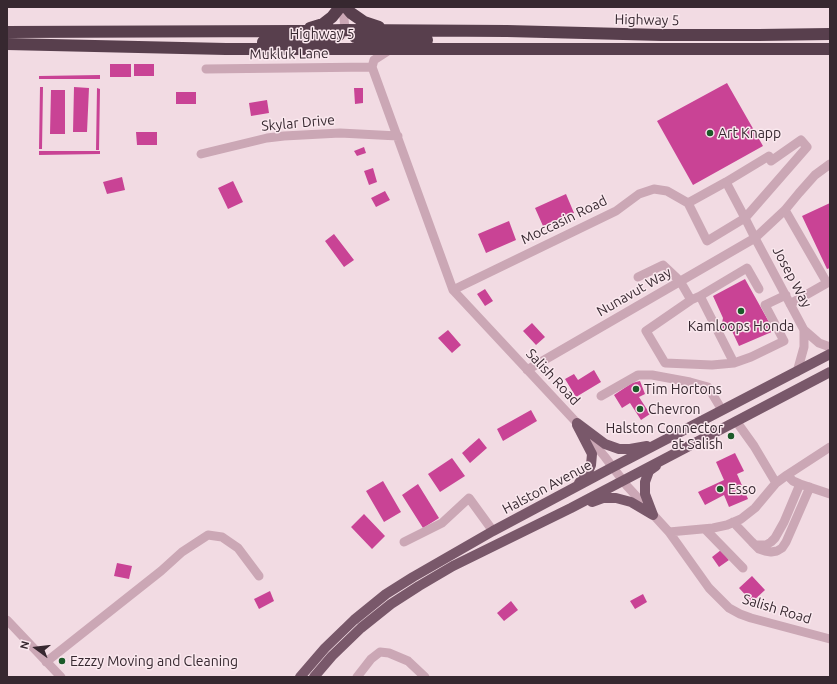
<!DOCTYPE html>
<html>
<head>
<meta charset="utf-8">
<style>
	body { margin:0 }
	#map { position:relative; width:837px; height:684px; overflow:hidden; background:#f2dbe3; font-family:Ubuntu,sans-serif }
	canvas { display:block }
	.frame { position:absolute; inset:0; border:8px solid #372830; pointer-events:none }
	.north { position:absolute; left:16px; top:628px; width:40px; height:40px; -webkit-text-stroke:3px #fae8ee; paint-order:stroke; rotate:285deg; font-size:11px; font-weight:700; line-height:16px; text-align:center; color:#372830 }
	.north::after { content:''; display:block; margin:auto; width:14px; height:18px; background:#372830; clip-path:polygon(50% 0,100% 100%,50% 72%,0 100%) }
</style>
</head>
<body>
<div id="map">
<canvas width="837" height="684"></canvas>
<div class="frame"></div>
<div class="north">N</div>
</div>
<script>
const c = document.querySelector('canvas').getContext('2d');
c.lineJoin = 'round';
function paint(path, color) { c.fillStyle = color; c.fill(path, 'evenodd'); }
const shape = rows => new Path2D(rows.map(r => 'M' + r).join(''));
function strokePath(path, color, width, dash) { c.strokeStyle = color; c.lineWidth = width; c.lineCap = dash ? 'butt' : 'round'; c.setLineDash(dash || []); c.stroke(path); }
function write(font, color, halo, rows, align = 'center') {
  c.font = font + ' Ubuntu,sans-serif'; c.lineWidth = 3; c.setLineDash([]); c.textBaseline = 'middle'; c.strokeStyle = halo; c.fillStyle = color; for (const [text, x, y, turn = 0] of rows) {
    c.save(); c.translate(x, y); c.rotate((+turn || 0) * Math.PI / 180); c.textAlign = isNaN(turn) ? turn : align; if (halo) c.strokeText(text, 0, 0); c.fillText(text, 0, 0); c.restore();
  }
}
paint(shape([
	[110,64,131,64,131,77,110,77],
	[134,64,154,64,154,76,134,76],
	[100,75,100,79,39,79,39,76],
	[727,83,763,146,693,185,657,121],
	[40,87,43,87,42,149,39,149],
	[74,87,89,88,87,132,73,132],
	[97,88,100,89,99,150,96,150],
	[354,88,363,88,363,103,355,104],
	[51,90,65,90,65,134,50,134],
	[176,92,196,92,196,104,176,104],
	[267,100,269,113,251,116,249,103],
	[136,132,157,132,157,145,137,145],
	[364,147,366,153,357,156,354,151],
	[39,151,100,151,100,154,39,155],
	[373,168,377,182,369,185,364,171],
	[122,177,125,190,107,194,103,182],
	[233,181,243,202,228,209,218,188],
	[385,191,390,200,376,207,371,198],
	[566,194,574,213,543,226,535,208],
	[830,203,830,268,827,269,802,216],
	[509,221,516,240,486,253,478,234],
	[334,234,354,260,344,267,325,241],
	[745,279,774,331,739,346,732,331,721,328,723,318,713,296],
	[485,289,493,301,485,306,477,294],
	[532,323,545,337,536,345,523,331],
	[448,330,461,345,452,353,438,338],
	[594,370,601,382,576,397,565,379,574,374,578,380],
	[640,381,645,394,639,397,650,414,641,420,630,403,622,408,614,395,632,383],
	[531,410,537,421,503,441,497,429],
	[479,438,487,448,470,463,462,453],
	[735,453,744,471,737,474,748,499,729,507,724,495,705,505,698,492,724,480,716,462],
	[452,458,465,476,440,492,428,474],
	[383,481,401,512,384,522,366,491],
	[418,484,439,518,423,528,402,495],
	[364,514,385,536,372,549,351,527],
	[721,550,729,560,719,567,712,557],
	[117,563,132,566,129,579,114,576],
	[752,576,765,590,752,602,739,588],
	[270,591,274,601,259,609,254,599],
	[643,594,647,602,635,609,630,601],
	[511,601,518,610,504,621,497,613]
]), '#c94395');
strokePath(shape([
	[343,7,345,30],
	[391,49,374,60,372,67,453,290,577,423,605,457,627,486,669,532,709,588,729,608,740,614,751,618,830,639],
	[206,69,372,67],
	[201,154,267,138,284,136,340,133,398,136],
	[726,182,769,156,771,161,801,140,807,147,745,218,707,241,688,203,726,182,745,218,755,238,785,210,799,193,815,175,830,164],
	[785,210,827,283,790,304],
	[638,277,663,265,680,281,691,300,700,296,734,363],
	[453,290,616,211,639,194,654,189,667,191,688,203],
	[700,296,747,268,759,289],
	[691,300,646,331,665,363,712,365,734,363,751,357,784,341,765,305,786,295],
	[527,370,755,238,804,330,819,343,830,347],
	[797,372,804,347,804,330],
	[601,396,638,375,652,375,690,382,708,387,722,410],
	[787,475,793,481,800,484,830,494],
	[776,483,787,475,830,447],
	[733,522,752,542,759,549,765,551,771,552,777,551,782,548,786,542,810,487],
	[705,529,743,568],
	[669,532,713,528,727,525,741,519,755,508,776,483,754,446,736,421],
	[404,542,442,523,469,498,493,531],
	[755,545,766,545,771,542,775,538,784,522,800,484],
	[7,620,61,677],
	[46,662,161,571,182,552,208,535,222,537,238,548,259,576],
	[357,677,371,659,380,652,389,653,408,661,425,677]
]), '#cba7b5', 9);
strokePath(shape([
	[577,423,605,444,619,449,630,449,647,446],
	[577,425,592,454,591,465,588,472,579,483],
	[592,502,603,498,616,498,631,502,653,515],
	[653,515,645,494,645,482,649,471,656,466],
	[300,677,325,648,354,620,386,594,413,577,493,531,613,467,830,354],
	[314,677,332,656,361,628,391,604,419,586,453,566,571,508,830,372]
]), '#79586a', 10);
strokePath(shape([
	[346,7,351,13,364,22,379,27],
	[310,28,323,24,332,17,340,7],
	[7,32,297,31,345,30,507,31,662,35,759,35,830,34],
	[355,37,383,39,427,40],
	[263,42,280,40,307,40,335,38,339,35],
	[7,44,226,49,830,49]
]), '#583f4d', 12);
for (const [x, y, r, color] of [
	[710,133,4,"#1c5a29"],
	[741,311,4,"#1c5a29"],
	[636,389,4,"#1c5a29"],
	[640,409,4,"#1c5a29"],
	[731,436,4,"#1c5a29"],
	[720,489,4,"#1c5a29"],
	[62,661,4,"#1c5a29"]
]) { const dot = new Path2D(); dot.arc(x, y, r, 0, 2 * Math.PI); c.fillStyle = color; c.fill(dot); strokePath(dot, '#fae8ee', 1.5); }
write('14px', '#372830', '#fae8ee', [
	["Highway 5",647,20,1],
	["Highway 5",322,34],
	["Mukluk Lane",289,54,-1],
	["Skylar Drive",298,123,-5],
	["Moccasin Road",564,220,-26],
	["Josep Way",792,277,62],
	["Nunavut Way",634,292,-30],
	["Salish Road",553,377,47],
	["Halston Avenue",547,487,-28],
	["Salish Road",777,609,17]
]);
write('14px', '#372830', '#fae8ee', [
	["Art Knapp",718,133],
	["Kamloops Honda",741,326,"center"],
	["Tim Hortons",644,389],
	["Chevron",648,409],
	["Halston Connector",723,428,"right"],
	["at Salish",723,444,"right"],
	["Esso",728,489],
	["Ezzzy Moving and Cleaning",70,661]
], 'left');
</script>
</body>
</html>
